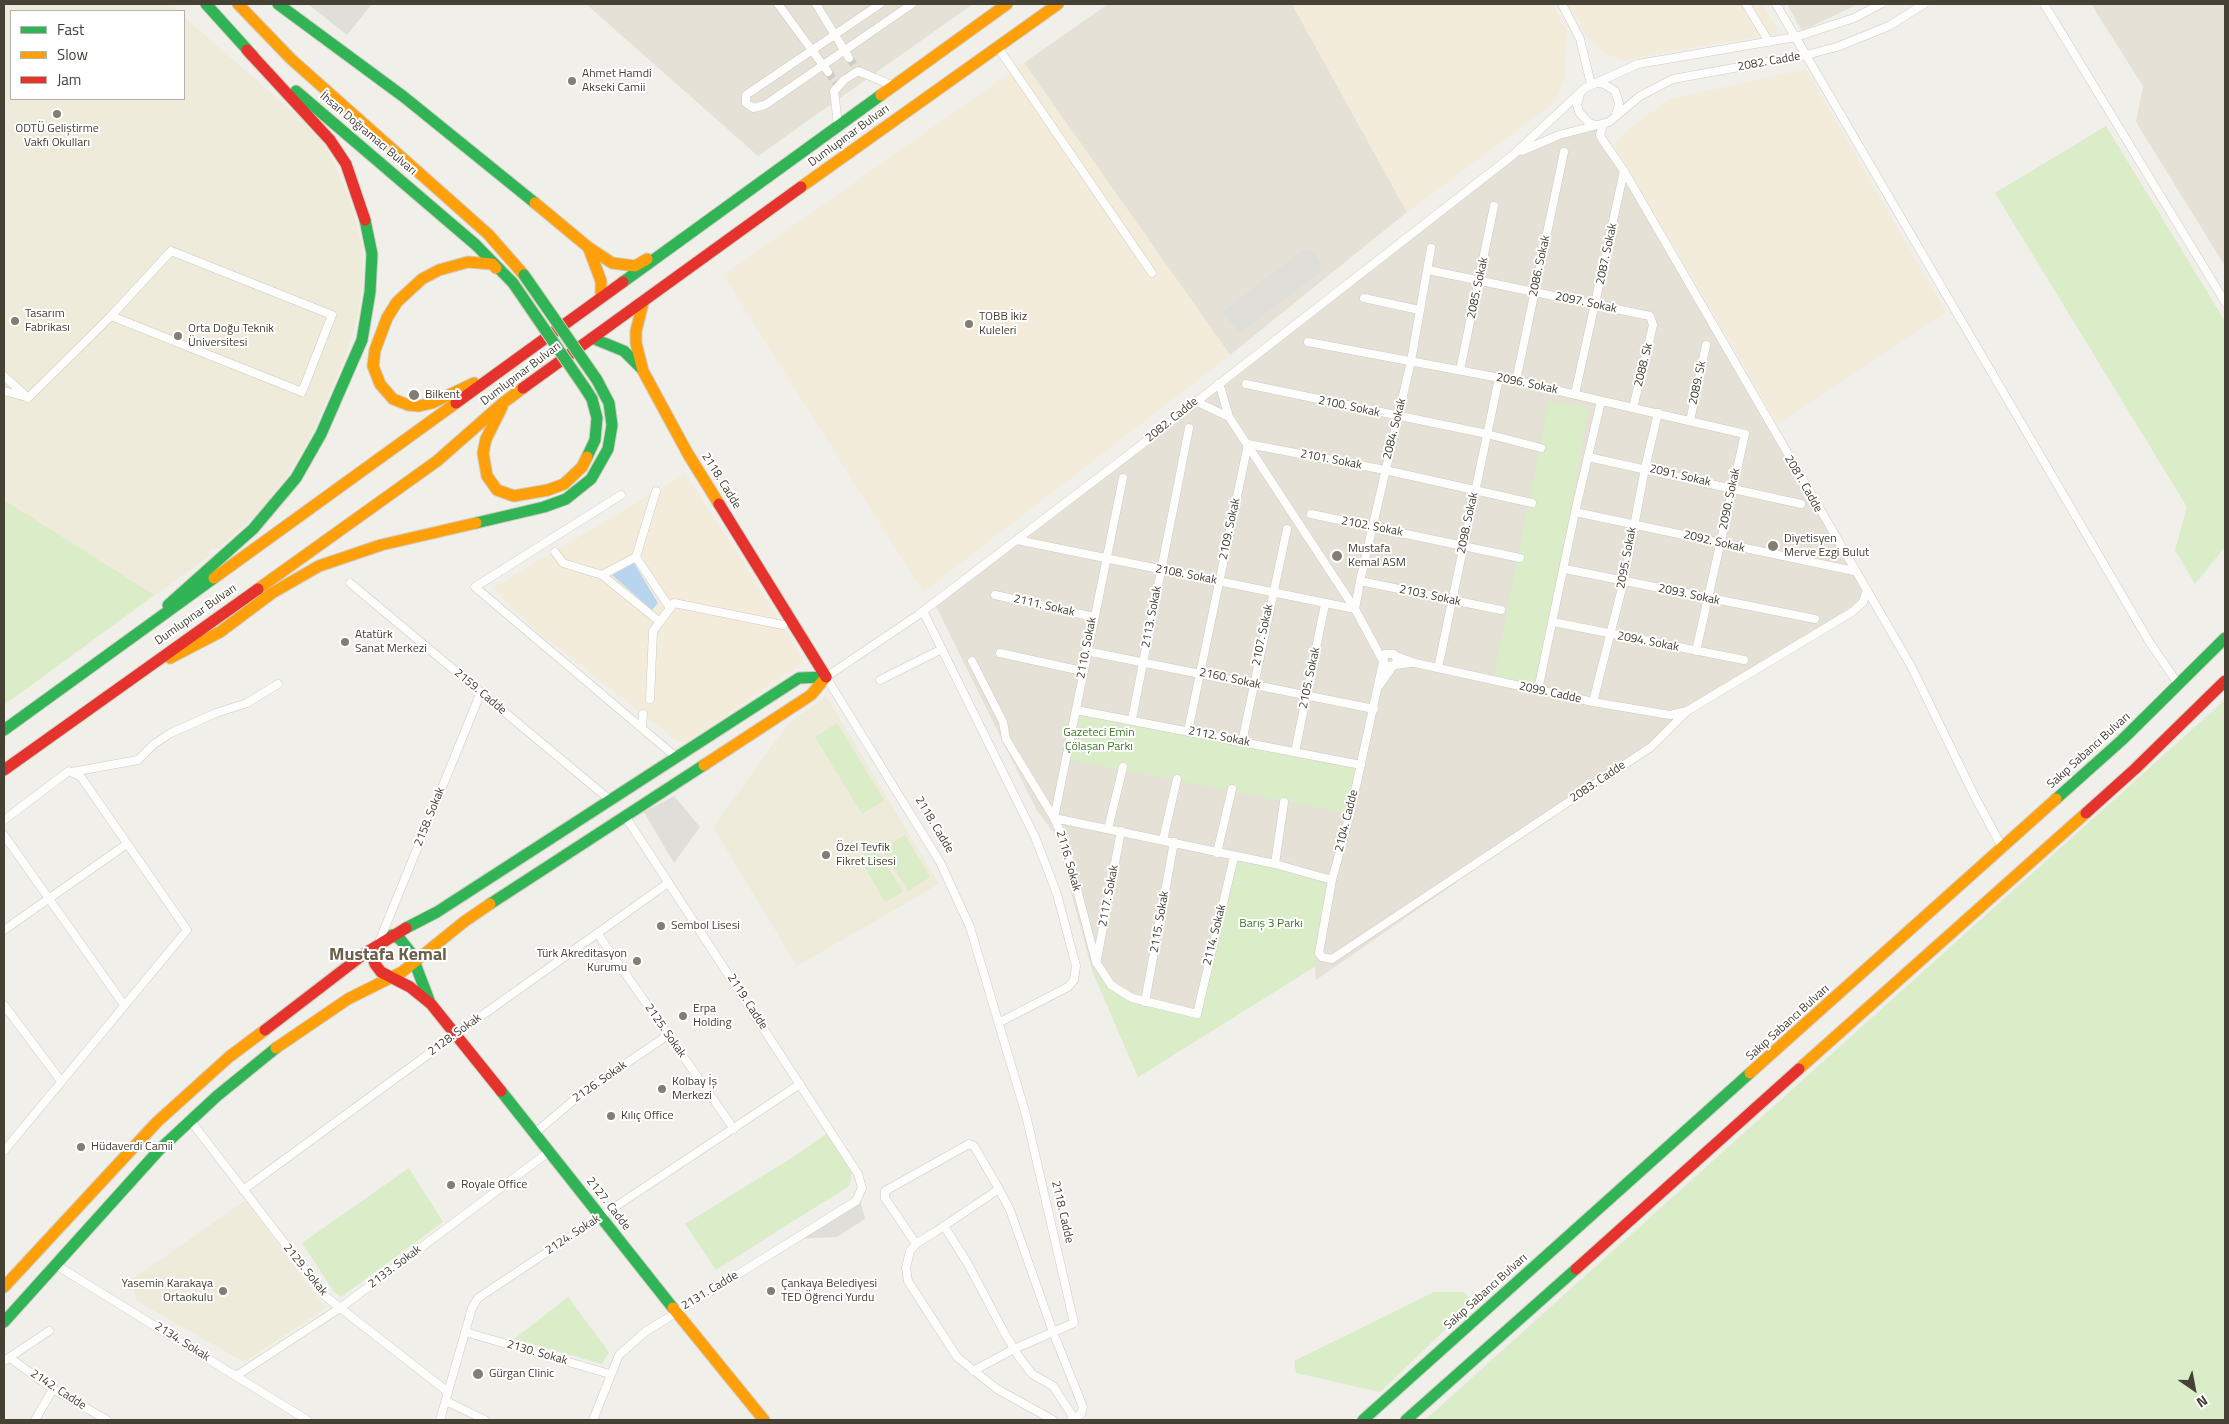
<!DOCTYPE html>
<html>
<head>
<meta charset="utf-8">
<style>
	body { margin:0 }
	#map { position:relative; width:2229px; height:1424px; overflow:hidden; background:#f0efe9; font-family:"Titillium Web",sans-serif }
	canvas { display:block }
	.frame { position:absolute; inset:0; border:5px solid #464135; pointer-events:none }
	.legend { position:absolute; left:10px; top:10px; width:175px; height:90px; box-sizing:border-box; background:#fff; border:1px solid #b5b3ae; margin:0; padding:6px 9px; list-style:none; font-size:15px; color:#464135 }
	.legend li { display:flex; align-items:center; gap:10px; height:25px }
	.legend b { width:25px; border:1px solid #b5b3ae }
	.north { position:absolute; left:2169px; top:1364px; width:50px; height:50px; -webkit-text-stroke:4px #fff; paint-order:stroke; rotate:147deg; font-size:14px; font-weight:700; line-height:20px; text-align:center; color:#464135 }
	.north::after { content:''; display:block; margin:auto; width:18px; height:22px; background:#464135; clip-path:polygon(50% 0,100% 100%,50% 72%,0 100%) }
</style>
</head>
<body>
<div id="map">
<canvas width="2229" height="1424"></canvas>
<div class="frame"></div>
<ul class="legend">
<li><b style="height:6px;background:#30b455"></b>Fast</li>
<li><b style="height:6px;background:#ff9f0a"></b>Slow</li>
<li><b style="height:6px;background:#e5322d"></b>Jam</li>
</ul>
<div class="north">N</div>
</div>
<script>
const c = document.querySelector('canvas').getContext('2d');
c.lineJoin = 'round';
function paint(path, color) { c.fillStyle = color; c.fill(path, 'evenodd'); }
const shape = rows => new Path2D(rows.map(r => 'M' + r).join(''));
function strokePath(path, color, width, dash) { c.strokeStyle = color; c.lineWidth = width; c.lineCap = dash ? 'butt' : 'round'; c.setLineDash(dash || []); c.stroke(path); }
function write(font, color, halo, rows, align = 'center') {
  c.font = font + ' "Titillium Web",sans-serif'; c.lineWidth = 4; c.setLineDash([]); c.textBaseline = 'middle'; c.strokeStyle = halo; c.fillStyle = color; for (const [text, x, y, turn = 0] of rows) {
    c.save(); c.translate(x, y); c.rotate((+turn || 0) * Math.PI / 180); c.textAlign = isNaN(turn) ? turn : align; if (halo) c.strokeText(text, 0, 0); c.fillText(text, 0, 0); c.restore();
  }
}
paint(shape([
	[586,4,973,4,758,156],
	[1108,4,1292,4,1407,212,1230,355,1024,63],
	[1787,4,1858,4,1802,31],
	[2091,4,2225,4,2225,266,2136,122,2143,86],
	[1603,124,1600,135,1867,590,1859,604,1687,711,1651,747,1316,980,1315,966,1138,1077,1092,970,1056,836,1036,809,935,604,1513,155,1547,139]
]), '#e5e1d6');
paint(shape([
	[1292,4,1553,4,1567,29,1565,79,1555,102,1407,212],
	[1568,4,1762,4,1780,34,1681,49,1624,61,1606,54,1588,38],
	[1024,63,1230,355,923,592,723,275],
	[1806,69,1946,312,1778,424,1614,144,1636,123,1671,99],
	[685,474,743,562,804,661,689,741,677,741,536,630,493,588]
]), '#f3ecdb');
paint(shape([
	[4,4,173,4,179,11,11,11,11,99,184,99,184,17,293,112,325,144,349,198,363,248,363,281,358,315,345,358,309,440,284,481,256,515,219,548,210,549,208,557,4,705],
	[826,696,939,884,797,966,713,827,789,723],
	[246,1200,325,1308,244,1362,137,1301,131,1280]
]), '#eeebdb');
paint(shape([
	[2106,126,2225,321,2225,547,2195,584,2175,550,2187,507,1995,193],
	[1549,401,1589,409,1538,690,1493,680],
	[4,500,154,595,4,705],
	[2225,698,2225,1420,1425,1420,2217,707],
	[1076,710,1361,765,1350,814,1065,759],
	[837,723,884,800,862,814,815,737],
	[905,835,930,877,908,891,882,849],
	[876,847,903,892,885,902,859,857],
	[1234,857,1332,880,1316,966,1138,1077,1092,970,1132,998,1196,1014],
	[829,1132,853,1168,849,1186,716,1270,685,1224,793,1157],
	[409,1168,443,1222,341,1297,335,1293,302,1243],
	[1434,1292,1464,1292,1474,1302,1380,1392,1296,1373,1294,1361],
	[568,1297,609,1352,602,1364,514,1339]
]), '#dbecc9');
paint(shape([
	[308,4,372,4,347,35],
	[1303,250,1313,251,1321,263,1320,272,1240,333,1222,312],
	[674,796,700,827,674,863,644,812],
	[859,1197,865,1219,837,1237,794,1239]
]), '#dfded9');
paint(shape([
	[634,563,658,603,652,610,612,575]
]), '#b8d5ef');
strokePath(shape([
	[849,58,857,69],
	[828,72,836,83]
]), '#ceccc5', 8, [8, 4]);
const street = shape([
	[778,4,828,72],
	[816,4,849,58],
	[880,4,746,95,746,103,753,108,765,105,912,4],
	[1562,4,1580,39,1591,84],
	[1746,4,1769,42],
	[1776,4,2150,643,2179,685],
	[2044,4,2225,302],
	[997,46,1152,273],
	[1597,83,1604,84,1615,91,1619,103,1616,115],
	[1580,94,1577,105,1579,112,1589,123,1596,125],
	[838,124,834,91,844,80,858,71,894,86],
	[1603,124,1600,135,1602,139,1624,171,1911,666,1975,797,2002,847],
	[1522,151,1559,135,1609,122,1640,96,1673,79,1806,55,1837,47,1889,26,1924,4],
	[1428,270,1650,316,1653,325,1633,408],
	[1364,298,1419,310],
	[1308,342,1516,381,1745,434,1696,651],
	[1460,370,1494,206],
	[4,376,28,398],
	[1516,381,1564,152],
	[1219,383,1229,417,1355,609,1382,659],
	[1246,384,1487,434,1541,448],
	[4,391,26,397],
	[1575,394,1624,171],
	[28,398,111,316,171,251,332,315,302,392,111,316],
	[1195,401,1229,417],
	[1690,421,1706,345],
	[1588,457,1801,504],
	[1123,478,1054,818,1275,864,1332,880],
	[656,491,636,557,670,608],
	[621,495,475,587,676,757],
	[1575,512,1854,571],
	[1311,514,1520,558],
	[1017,540,1355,609,1360,581,1411,361,1431,248],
	[555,552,563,563,602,575,660,622],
	[1565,569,1815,619],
	[602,575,636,557],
	[1360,581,1501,610],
	[350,583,610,800],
	[995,595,1094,617],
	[923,611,1035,837,1057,894,1076,966,1074,980,1068,987,1000,1022],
	[1553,622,1744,660],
	[1086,651,1374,709],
	[1000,653,1082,671],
	[1396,656,1415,663,1593,702,1670,715,1687,711],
	[972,661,1003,722,1006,739,1054,818,1064,840,1096,962,1111,985,1132,998,1197,1014,1234,857],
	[1383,662,1350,814,1332,880,1319,953,1322,957,1332,959,1651,747,1687,711,1852,612,1863,602,1867,590],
	[1395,664,1397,660,1394,654,1385,654,1383,662,1387,666,1411,663],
	[1438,668,1499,378],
	[880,680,942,649],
	[1379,686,1393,666],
	[1538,690,1575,512,1601,401],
	[650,699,653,631,674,603,783,625],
	[1593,702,1624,580,1645,468,1658,413],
	[1076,710,1361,765],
	[1132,719,1189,428],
	[642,728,643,714],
	[1188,731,1248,444,1385,470,1532,503],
	[1242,742,1287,529],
	[1295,752,1325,604],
	[72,772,138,760,154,744,171,733,216,713,247,703,278,684],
	[4,820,69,771,81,777,187,930,4,1151],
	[1108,829,1123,767],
	[4,835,124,1005],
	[1163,840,1177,779],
	[1217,853,1232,789],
	[1275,864,1284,802],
	[4,930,127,844],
	[597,933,734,1129],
	[379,942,481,692],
	[1097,959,1121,831],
	[1145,1002,1174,842],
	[4,1005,61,1081],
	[190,1120,325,1296,448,1392],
	[535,1133,581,1094,668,1035],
	[969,1144,974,1146,999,1189,935,1232,917,1243,914,1241,885,1198,885,1191,969,1144],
	[999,1189,1010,1210,1053,1332,1083,1407,1081,1414,1071,1420],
	[243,1190,456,1034,668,883],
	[944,1226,968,1264,1005,1334,1019,1357,1032,1374,1053,1386,1074,1418],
	[917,1243,910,1251,906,1268,908,1281,957,1357,997,1389,1053,1420],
	[56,1265,307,1420],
	[465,1332,610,1374],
	[10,1358,53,1389,107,1420],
	[4,1361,49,1331],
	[973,1371,1014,1349,1074,1323,1026,1115,970,927,940,862,826,677,918,615,1132,452,1513,155,1585,88,1638,64,1796,37,1854,18,1881,4],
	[236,1376,340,1308,550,1151],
	[446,1401,485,1420],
	[35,1420,53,1389],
	[440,1420,472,1308,478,1298,800,1084],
	[593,1420,619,1355,645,1332,856,1201,862,1188,858,1174,625,816]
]);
const fast = shape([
	[206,4,253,56],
	[278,4,404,97,535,203],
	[296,91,476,245,513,283],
	[623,282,881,95],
	[592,338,624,351,641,368],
	[585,388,592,399,597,418,595,440,587,457],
	[476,523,544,507,566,499,591,479,608,449,612,425,609,403,597,380],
	[168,605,253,529,296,478,321,434,362,340,370,292,372,254,365,220],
	[4,730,214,578],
	[2056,799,2122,740,2225,638],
	[490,904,704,765],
	[406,928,437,912,799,678,826,677],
	[392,935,400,939,411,953,429,1000],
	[501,1091,673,1308],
	[4,1322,160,1149,217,1096,276,1048],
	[1363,1420,1750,1073],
	[1406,1420,1576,1269]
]);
const slow = shape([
	[238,4,291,59,488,234,524,275],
	[881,95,1007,4],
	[801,187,1058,4],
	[535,203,588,247,612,263,635,266,647,259],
	[589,249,601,281,601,297],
	[643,303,636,331,636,343,643,371,688,454,719,504],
	[474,383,432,403,419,406,408,405,393,399,380,384,373,366,375,350,387,318,397,302,422,279,439,270,468,262,492,264,496,268],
	[502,407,486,439,483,453,487,476,497,490,514,496,548,490,564,484,582,467,587,457],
	[214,578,456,403],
	[258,589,437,461,503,403,523,388],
	[170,658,220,632,272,593,319,566,381,545,476,523],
	[704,765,811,695,826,677],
	[276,1048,348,999,402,972,465,921,490,904],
	[1799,1069,2086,813],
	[1750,1073,2056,799],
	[4,1287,157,1122,229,1057,265,1030],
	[673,1308,764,1420]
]);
const jam = shape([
	[247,50,330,140,346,164,365,220],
	[523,388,801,187],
	[456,403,623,282],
	[719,504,826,677],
	[4,770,258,589],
	[2086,813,2135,769,2225,681],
	[370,950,375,964,381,972,410,987,431,1004,501,1091],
	[265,1030,364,954,406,928],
	[1576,1269,1799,1069]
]);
strokePath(street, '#cdcbc5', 9);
strokePath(fast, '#d0cdc0', 13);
strokePath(slow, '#d0cdc0', 13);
strokePath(jam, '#d0cdc0', 13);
strokePath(street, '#fdfdfc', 8);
strokePath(fast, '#30b455', 11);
strokePath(slow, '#ff9f0a', 11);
strokePath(jam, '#e5322d', 11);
const fastBridge = shape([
	[524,275,597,380],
	[513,283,585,388]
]);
strokePath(fastBridge, '#d3cdb6', 13, []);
strokePath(fastBridge, '#30b455', 11);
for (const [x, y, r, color] of [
	[572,81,5,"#827e74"],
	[57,114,5,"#827e74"],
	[15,321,5,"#827e74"],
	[969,324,5,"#827e74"],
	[178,336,5,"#827e74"],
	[414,395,6,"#827e74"],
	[1773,546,6,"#827e74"],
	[1337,556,6,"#827e74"],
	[345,642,5,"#827e74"],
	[826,855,5,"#827e74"],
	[661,926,5,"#827e74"],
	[637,961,5,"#827e74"],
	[683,1016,5,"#827e74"],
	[662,1089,5,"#827e74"],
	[611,1116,5,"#827e74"],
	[81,1147,5,"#827e74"],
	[451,1185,5,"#827e74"],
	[223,1291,5,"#827e74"],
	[771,1291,5,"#827e74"],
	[478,1374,6,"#827e74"]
]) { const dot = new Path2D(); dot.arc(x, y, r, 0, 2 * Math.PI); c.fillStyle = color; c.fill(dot); strokePath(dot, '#fff', 2); }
write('12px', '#464135', '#fff', [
	["2082. Cadde",1769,62,-10],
	["İhsan Doğramacı Bulvarı",368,134,40],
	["Dumlupınar Bulvarı",849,136,-36],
	["2087. Sokak",1607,254,-78],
	["2086. Sokak",1540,266,-78],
	["2085. Sokak",1478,288,-78],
	["2097. Sokak",1586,303,12],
	["2088. Sk",1644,365,-76],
	["Dumlupınar Bulvarı",521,374,-37],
	["2089. Sk",1698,383,-78],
	["2096. Sokak",1527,384,12],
	["2100. Sokak",1349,407,12],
	["2082. Cadde",1172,420,-39],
	["2084. Sokak",1395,429,-76],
	["2101. Sokak",1331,460,11],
	["2091. Sokak",1680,476,13],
	["2118. Cadde",721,481,58],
	["2081. Cadde",1803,484,60],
	["2090. Sokak",1730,499,-78],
	["2098. Sokak",1468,523,-78],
	["2102. Sokak",1372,527,11],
	["2109. Sokak",1230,529,-78],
	["2092. Sokak",1714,542,13],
	["2095. Sokak",1627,558,-79],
	["2108. Sokak",1186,575,11],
	["2093. Sokak",1689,595,12],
	["2103. Sokak",1430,596,12],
	["2111. Sokak",1044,606,13],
	["Dumlupınar Bulvarı",196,615,-35],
	["2113. Sokak",1152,617,-79],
	["2107. Sokak",1263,635,-78],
	["2094. Sokak",1648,642,11],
	["2110. Sokak",1087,648,-79],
	["2105. Sokak",1310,678,-78],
	["2160. Sokak",1230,679,12],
	["2159. Cadde",480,692,40],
	["2099. Cadde",1550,693,12],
	["2112. Sokak",1219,737,11],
	["Sakıp Sabancı Bulvarı",2089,751,-42],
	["2083. Cadde",1598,782,-34],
	["2158. Sokak",430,817,-68],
	["2104. Cadde",1347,821,-76],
	["2118. Cadde",934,825,59],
	["2116. Sokak",1068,861,74],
	["2117. Sokak",1109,896,-79],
	["2115. Sokak",1160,922,-80],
	["2114. Sokak",1215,935,-76],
	["2119. Cadde",747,1002,57],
	["Sakıp Sabancı Bulvarı",1788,1023,-42],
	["2125. Sokak",665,1031,55],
	["2128. Sokak",455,1035,-36],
	["2126. Sokak",600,1082,-35],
	["2127. Cadde",608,1204,52],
	["2118. Cadde",1062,1212,77],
	["2124. Sokak",573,1235,-33],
	["2133. Sokak",395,1267,-37],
	["2129. Sokak",305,1270,51],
	["2131. Cadde",710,1291,-31],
	["Sakıp Sabancı Bulvarı",1486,1292,-42],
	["2134. Sokak",182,1342,32],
	["2130. Sokak",537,1353,16],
	["2142. Cadde",58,1390,33]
]);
write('12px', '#464135', '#fff', [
	["Ahmet Hamdi",582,74],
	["Akseki Camii",582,88],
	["ODTÜ Geliştirme",57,129,"center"],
	["Vakfı Okulları",57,143,"center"],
	["Tasarım",25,314],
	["Fabrikası",25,328],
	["TOBB İkiz",979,317],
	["Kuleleri",979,331],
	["Orta Doğu Teknik",188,329],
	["Üniversitesi",188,343],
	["Bilkent",425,395],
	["Diyetisyen",1784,539],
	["Merve Ezgi Bulut",1784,553],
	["Mustafa",1348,549],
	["Kemal ASM",1348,563],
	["Atatürk",355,635],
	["Sanat Merkezi",355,649],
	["Özel Tevfik",836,848],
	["Fikret Lisesi",836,862],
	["Sembol Lisesi",671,926],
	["Türk Akreditasyon",627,954,"right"],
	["Kurumu",627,968,"right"],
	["Erpa",693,1009],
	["Holding",693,1023],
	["Kolbay İş",672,1082],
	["Merkezi",672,1096],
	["Kılıç Office",621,1116],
	["Hüdaverdi Camii",91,1147],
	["Royale Office",461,1185],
	["Yasemin Karakaya",213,1284,"right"],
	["Ortaokulu",213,1298,"right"],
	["Çankaya Belediyesi",781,1284],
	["TED Öğrenci Yurdu",781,1298],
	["Gürgan Clinic",489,1374]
], 'left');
write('12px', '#3f7a27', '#fff', [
	["Gazeteci Emin",1099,733],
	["Çölaşan Parkı",1099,747],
	["Barış 3 Parkı",1271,924]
]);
write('bold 18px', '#6a604c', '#fff', [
	["Mustafa Kemal",388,956]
]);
</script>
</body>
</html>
